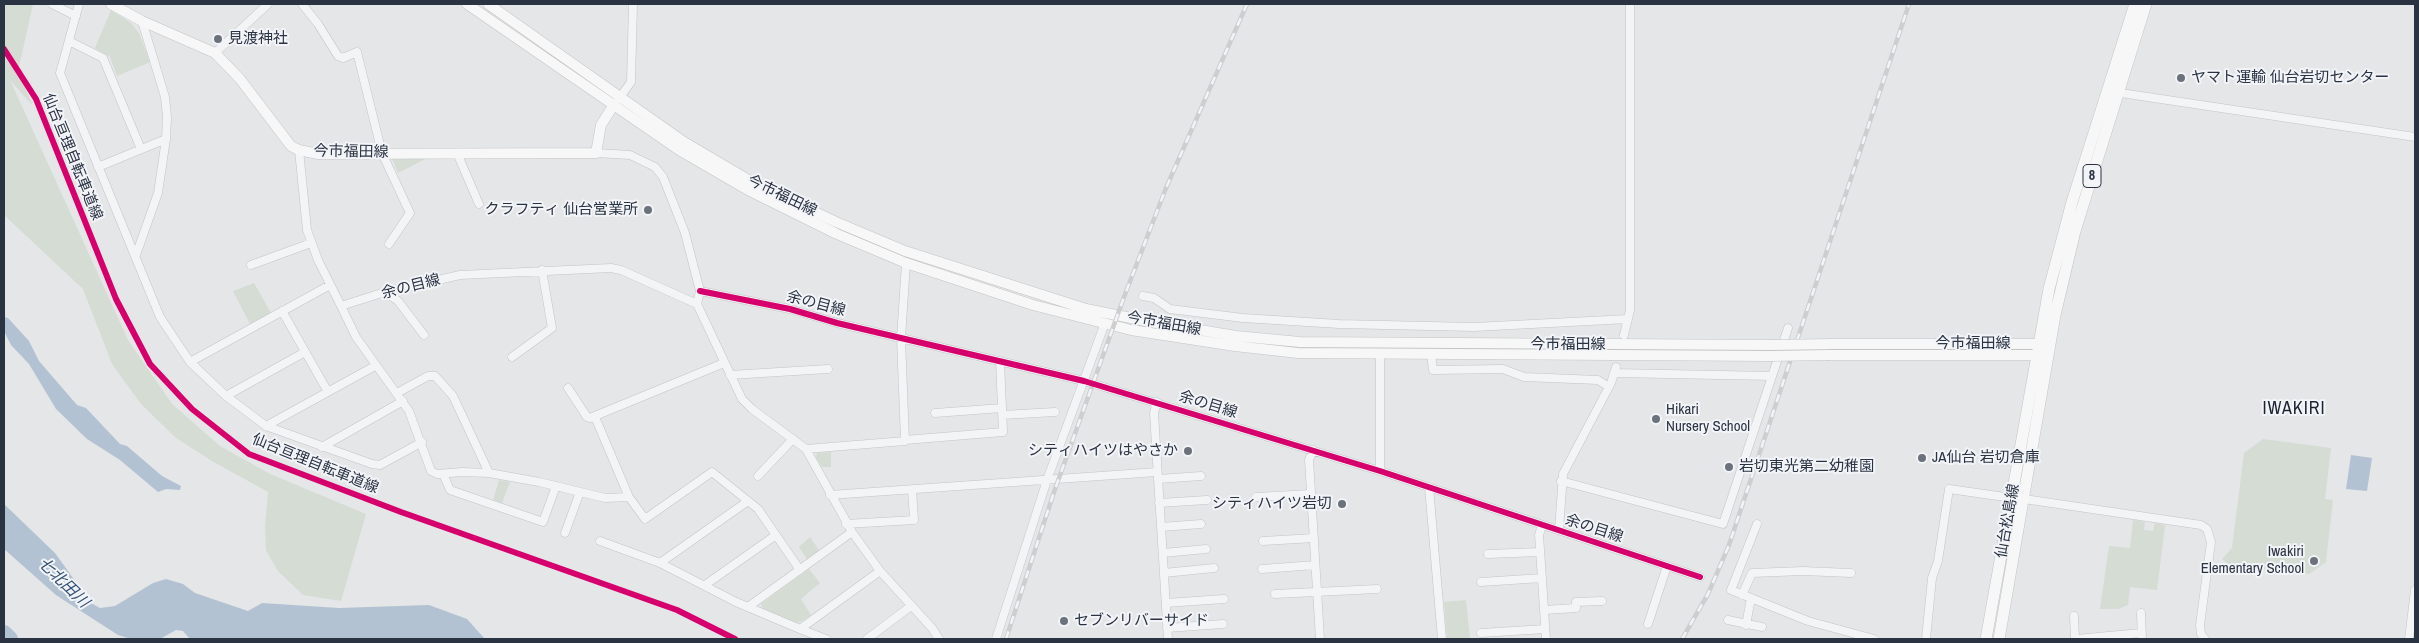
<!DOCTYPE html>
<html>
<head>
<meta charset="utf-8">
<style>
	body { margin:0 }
	#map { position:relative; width:2419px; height:643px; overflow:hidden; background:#e4e6e8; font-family:"Archivo Narrow",sans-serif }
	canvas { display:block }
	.frame { position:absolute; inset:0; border:5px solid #2a3342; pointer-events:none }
</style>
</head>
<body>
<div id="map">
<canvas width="2419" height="643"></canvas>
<div class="frame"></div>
</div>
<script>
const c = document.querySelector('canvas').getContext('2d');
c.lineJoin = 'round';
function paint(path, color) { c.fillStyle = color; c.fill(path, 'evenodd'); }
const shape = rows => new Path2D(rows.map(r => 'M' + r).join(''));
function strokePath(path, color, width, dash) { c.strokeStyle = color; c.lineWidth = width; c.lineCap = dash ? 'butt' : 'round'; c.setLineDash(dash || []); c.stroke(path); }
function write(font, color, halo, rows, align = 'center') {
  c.font = font + ' "Archivo Narrow","Noto Sans JP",sans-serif'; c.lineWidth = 4; c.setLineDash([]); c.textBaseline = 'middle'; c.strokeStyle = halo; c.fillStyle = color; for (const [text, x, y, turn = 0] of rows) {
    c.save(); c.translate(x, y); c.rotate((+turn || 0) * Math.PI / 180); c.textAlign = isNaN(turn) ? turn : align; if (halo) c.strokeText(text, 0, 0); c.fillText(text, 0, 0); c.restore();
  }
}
paint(shape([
	[4,4,33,4,18,71,33,106,10,80,128,340,172,404,220,446,270,474,366,514,341,601,303,595,278,571,266,550,265,527,268,492,212,461,176,438,141,404,112,364,83,289,4,215],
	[111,10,131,23,139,33,150,62,117,76,110,57,95,48],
	[391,155,433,155,398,173],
	[254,283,271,313,250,324,233,291],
	[2263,439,2331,448,2325,499,2333,500,2326,562,2309,574,2231,567,2222,559,2232,548,2244,453],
	[831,452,831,467,822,467,816,457,817,453],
	[499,480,510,482,502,503,493,500],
	[2133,520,2145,522,2144,530,2153,531,2155,523,2165,525,2157,590,2130,587,2128,605,2118,609,2100,609,2109,546,2130,548],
	[810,537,819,550,807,559,799,547],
	[809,569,820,583,801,599,811,615,802,621,795,623,763,609,761,604],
	[1466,600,1470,639,1447,639,1444,602]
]), '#d4dcd4');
paint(shape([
	[4,317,8,318,29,341,39,361,77,405,86,408,120,444,127,446,162,476,181,486,180,490,166,489,158,492,120,460,87,439,56,409,29,364,11,345,4,331],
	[2351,455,2372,458,2367,491,2346,489],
	[4,504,55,553,91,603,100,608,115,606,153,583,166,579,183,584,195,593,248,611,262,603,339,608,429,605,467,619,485,639,211,639,189,638,183,631,176,630,160,639,131,639,118,635,56,595,4,549]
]), '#b3c2d2');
strokePath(shape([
	[4,633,10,639]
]), '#b3c2d2', 16);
const street = shape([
	[52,4,76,16],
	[79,4,60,73,160,317,190,362,226,396,266,426,372,464,380,465,422,442],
	[302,4,318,24,338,56,343,58,357,52,382,153,410,213,389,244],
	[69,41,103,58,141,149],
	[215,53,268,4],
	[2114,92,2415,137],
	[618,100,631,82,633,4],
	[299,150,307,230,318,260,341,306,385,292,460,275,611,268,621,270,697,304],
	[457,153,479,204],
	[596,153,630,155,655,167,663,177,685,233,700,291,697,304,742,399,752,409,806,449,852,532,880,571,932,628,939,639],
	[98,167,166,139],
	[136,255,158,193,166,139,167,117,165,97,142,21],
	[251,265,311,243],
	[700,291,790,309,837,323,1084,381,1380,471,1700,577],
	[385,292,398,301,424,335],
	[1143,296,1154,298,1170,309,1243,318,1339,324,1474,327,1628,319],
	[341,306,356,337,409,411,431,471,437,474,462,472,489,473],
	[282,311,328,392],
	[1624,335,1630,310,1630,4],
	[1431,354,1433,370,1503,369,1524,377,1598,380,1609,387],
	[512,357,552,328,542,270],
	[190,362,330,285],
	[1614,373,1772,376],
	[730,375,828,369],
	[568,388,587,417,590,418,724,363],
	[397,393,428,376,435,376,453,396,489,473,539,482,605,498,629,497,645,519,712,472,758,509,800,570],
	[226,396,305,352],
	[1157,402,1154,413,1168,639],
	[935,413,1002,408],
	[1002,415,1055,412],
	[595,417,629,497],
	[266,426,375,366],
	[905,440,1003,432,1000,361],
	[322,447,403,401],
	[806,449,905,441,901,338,906,263],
	[1313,450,1309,460,1320,639],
	[1380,471,1380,353],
	[443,474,450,490,543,522,556,486],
	[758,476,793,439],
	[1158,479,1201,476],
	[1561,481,1723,524,1788,328],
	[1429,487,1442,639],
	[830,495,1157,472],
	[1256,497,1311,494],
	[2024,499,2201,525,2207,529,2211,542,2200,625,2201,634,2205,639],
	[1159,503,1207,500],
	[846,524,914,520,912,489],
	[1757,524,1731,590,1808,621,1874,639],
	[1542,525,1539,535,1546,639],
	[1161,527,1201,524],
	[1559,530,1563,474,1611,383,1616,367],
	[565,533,580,492],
	[600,541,660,563,736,602,800,629,880,571],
	[1263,541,1314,538],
	[1163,553,1206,549],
	[1488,554,1540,552],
	[660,563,748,501],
	[1262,569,1315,565],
	[1164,573,1214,568],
	[1481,582,1542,578],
	[705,585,776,535],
	[1275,594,1377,589],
	[1742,595,1752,573,1803,571,1851,573],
	[1166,603,1224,599],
	[748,607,852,532],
	[1544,610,1576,608,1576,602,1602,601],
	[2141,613,2142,639],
	[2074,616,2075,639],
	[1728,620,1762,627],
	[1648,624,1667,566],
	[1746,625,1751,598],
	[1167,628,1223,624],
	[800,629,826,639],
	[1481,633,1545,629],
	[867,639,911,606],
	[996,639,1047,480,1105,323],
	[1926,639,1932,578,1938,561,1949,489,2012,498],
	[2076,639,2141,633],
	[2409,639,2415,590]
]);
const secondary = shape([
	[111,4,142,21,215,53,240,79,291,146,299,150,318,154,596,153,601,125,613,106],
	[467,4,679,150,748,190,837,234,906,263,1033,305,1131,330,1235,346,1298,353,1771,356],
	[488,4,684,142,752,182,836,222,905,251,1086,309,1151,322,1236,336,1300,342,1772,345],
	[1831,344,2039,344,2044,347],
	[1829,355,2037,355,2044,353]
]);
const primary = shape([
	[1986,639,2049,289,2072,202,2135,4],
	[1999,639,2055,315,2075,231,2146,4]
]);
strokePath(street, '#c2c4c6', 9);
strokePath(secondary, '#c2c4c6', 11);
strokePath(primary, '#c0c3c6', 12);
strokePath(street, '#f3f4f5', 8);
strokePath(secondary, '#f7f7f7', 10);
strokePath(primary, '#f7f7f7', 11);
const rail = shape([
	[1006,639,1054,492,1124,297,1166,188,1247,4],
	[1682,639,1708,594,1729,545,1909,4]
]);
strokePath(rail, '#cdced0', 4.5);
strokePath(rail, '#f2f4f8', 2.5, [8]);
const secondaryBridge = shape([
	[1772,345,1831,344],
	[1771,356,1829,355]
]);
strokePath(secondaryBridge, '#c2c4c6', 11, []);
strokePath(secondaryBridge, '#f7f7f7', 10);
strokePath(shape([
	[4,49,36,99,116,299,150,364,192,409,249,454,401,512,677,610,735,639],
	[700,291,790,309,837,323,1084,381,1380,471,1700,577]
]), '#d6006c', 6);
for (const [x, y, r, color] of [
	[218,39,5,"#6b727c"],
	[2181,78,5,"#6b727c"],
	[648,210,5,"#6b727c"],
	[1656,419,5,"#6b727c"],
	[1188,451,5,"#6b727c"],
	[1922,458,5,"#6b727c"],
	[1729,467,5,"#6b727c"],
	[1342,504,5,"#6b727c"],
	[2314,561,5,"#6b727c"],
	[1064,621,5,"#6b727c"]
]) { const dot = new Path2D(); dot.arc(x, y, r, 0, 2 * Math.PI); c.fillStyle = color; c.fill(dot); strokePath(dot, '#f2f4f8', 2); }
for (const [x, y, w] of [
	[2092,176,18]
]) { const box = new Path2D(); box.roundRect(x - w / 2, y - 11.5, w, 23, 4); c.fillStyle = '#f2f4f8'; c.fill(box); strokePath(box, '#2a3342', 1); }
write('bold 14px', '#2a3342', null, [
	["8",2092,176]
]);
write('15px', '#2a3342', '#f2f4f8', [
	["見渡神社",228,39],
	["ヤマト運輸 仙台岩切センター",2191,78],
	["クラフティ 仙台営業所",638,210,"right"],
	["Hikari",1666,410],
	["Nursery School",1666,427],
	["シティハイツはやさか",1178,451,"right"],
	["JA仙台 岩切倉庫",1932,458],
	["岩切東光第二幼稚園",1739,467],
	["シティハイツ岩切",1332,504,"right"],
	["Iwakiri",2304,552,"right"],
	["Elementary School",2304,569,"right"],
	["セブンリバーサイド",1074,621]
], 'left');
write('15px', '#2a3342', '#f2f4f8', [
	["今市福田線",351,152,1],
	["仙台亘理自転車道線",72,157,68],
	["今市福田線",782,196,26],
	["余の目線",411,287,-14],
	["余の目線",816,304,15],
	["今市福田線",1164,324,10],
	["今市福田線",1973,344],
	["今市福田線",1568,345],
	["余の目線",1208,405,17],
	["仙台亘理自転車道線",315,464,22],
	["仙台松島線",2008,521,-80],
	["余の目線",1594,529,18]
]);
write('italic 16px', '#355176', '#f2f4f8', [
	["七北田川",63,583,44]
]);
c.letterSpacing = '1px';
write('18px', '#1c2433', '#f2f4f8', [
	["IWAKIRI",2294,409]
]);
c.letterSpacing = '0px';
</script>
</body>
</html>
